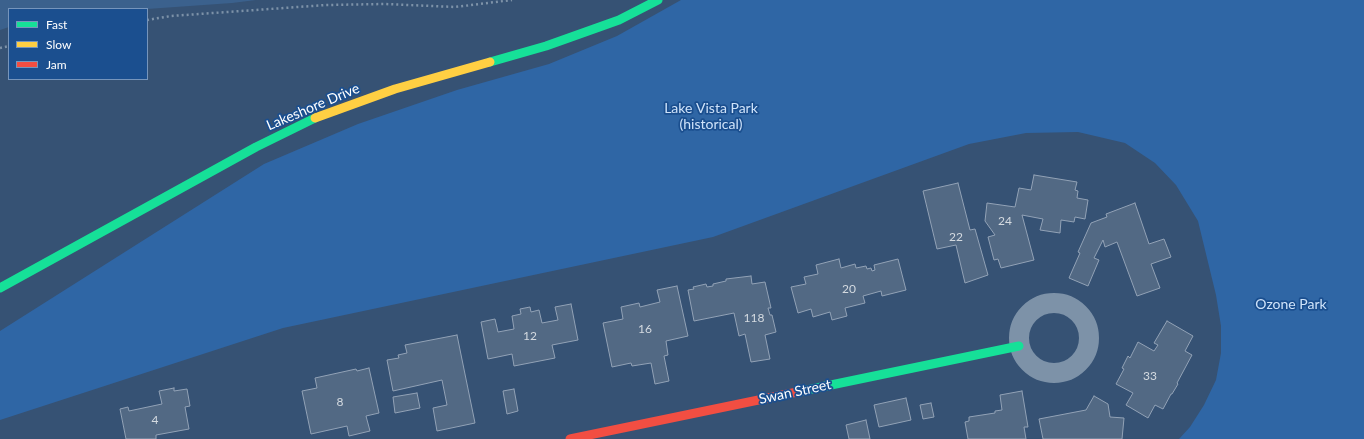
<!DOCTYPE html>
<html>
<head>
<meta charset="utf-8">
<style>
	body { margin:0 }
	#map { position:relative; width:1364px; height:439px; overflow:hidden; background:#365274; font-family:Lato,sans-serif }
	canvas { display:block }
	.legend { position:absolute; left:8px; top:8px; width:140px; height:72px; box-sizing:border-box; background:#1b4f8f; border:1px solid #7695bc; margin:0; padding:5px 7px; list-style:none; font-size:12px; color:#fff }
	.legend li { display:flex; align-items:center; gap:8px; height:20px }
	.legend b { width:20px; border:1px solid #7695bc }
</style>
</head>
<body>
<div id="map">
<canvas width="1364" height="439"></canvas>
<ul class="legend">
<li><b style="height:5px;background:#16e098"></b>Fast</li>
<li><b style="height:5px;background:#ffcf43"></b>Slow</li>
<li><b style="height:5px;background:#f24e42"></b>Jam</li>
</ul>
</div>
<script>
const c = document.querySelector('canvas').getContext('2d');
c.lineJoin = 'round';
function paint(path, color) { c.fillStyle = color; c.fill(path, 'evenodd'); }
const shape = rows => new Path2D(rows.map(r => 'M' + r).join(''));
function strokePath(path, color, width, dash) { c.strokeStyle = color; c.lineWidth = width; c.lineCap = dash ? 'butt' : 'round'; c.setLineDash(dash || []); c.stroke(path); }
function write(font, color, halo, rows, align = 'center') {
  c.font = font + ' Lato,sans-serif'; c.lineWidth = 3.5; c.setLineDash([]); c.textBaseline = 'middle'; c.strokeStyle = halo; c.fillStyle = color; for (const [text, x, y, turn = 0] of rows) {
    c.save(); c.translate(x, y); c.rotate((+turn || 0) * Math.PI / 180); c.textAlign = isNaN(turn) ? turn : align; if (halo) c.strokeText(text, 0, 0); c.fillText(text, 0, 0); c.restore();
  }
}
paint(shape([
	[681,0,1364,0,1364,439,1179,439,1190,427,1204,405,1216,380,1221,353,1221,326,1216,295,1198,221,1176,185,1155,163,1125,143,1078,132,1026,133,969,144,713,237,283,328,0,420,0,331,264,164,358,124,457,90,549,64,617,36]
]), '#2f66a5');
paint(shape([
	[0,0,256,0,232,3,147,9,9,9,9,27,0,30]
]), '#3b618d');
const building = shape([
	[1034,175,1077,182,1075,190,1078,191,1077,198,1088,200,1085,219,1075,217,1074,222,1061,220,1060,233,1040,230,1043,219,1022,215,1034,260,1001,268,998,259,994,260,988,237,995,235,985,221,987,203,1015,207,1019,188,1031,190,1034,175],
	[958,183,970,230,975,229,988,275,965,283,956,245,937,249,923,191,958,183],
	[1135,203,1149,244,1164,239,1171,257,1151,264,1160,288,1137,296,1117,242,1105,247,1103,240,1094,258,1099,260,1088,286,1069,278,1080,253,1078,252,1091,223,1107,217,1106,214,1135,203],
	[839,259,841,268,855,264,856,268,866,266,867,269,871,268,872,271,875,270,874,265,898,259,906,290,882,296,881,291,863,296,865,303,845,308,847,316,832,320,830,312,813,317,811,309,798,313,791,287,806,284,804,277,818,274,816,265,839,259],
	[751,276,752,284,765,282,771,308,768,308,770,315,772,315,776,332,765,335,770,359,751,362,745,334,739,336,734,313,694,321,688,290,694,289,693,287,706,284,707,287,713,286,713,284,726,281,726,279,751,276],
	[677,286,688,336,666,341,668,355,664,356,669,381,655,384,651,363,632,366,631,363,612,367,603,323,623,319,621,307,639,303,640,307,660,302,657,290,677,286],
	[571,304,578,340,552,345,555,358,514,366,512,354,488,359,481,322,495,319,498,332,514,329,512,316,521,314,520,309,530,307,531,312,539,310,542,323,558,320,555,307,571,304],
	[1167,321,1193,336,1185,351,1192,355,1177,383,1178,384,1172,394,1171,394,1163,409,1155,405,1148,418,1126,405,1133,393,1116,384,1124,369,1122,368,1128,356,1130,358,1138,342,1154,351,1158,345,1154,343,1167,321],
	[457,335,475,423,437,431,433,408,447,405,442,380,393,391,387,360,399,358,398,355,407,353,405,345,457,335],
	[369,368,379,413,366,416,370,431,349,436,347,426,311,434,302,391,317,388,315,378,356,369,357,371,369,368],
	[174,388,174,391,187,389,190,406,185,407,189,429,156,435,156,439,126,439,120,409,128,407,129,411,162,404,159,391,174,388],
	[514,389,518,411,507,414,503,391,514,389],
	[1022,391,1028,427,1024,427,1026,439,968,439,965,422,969,421,969,417,995,413,995,411,1002,410,1000,395,1022,391],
	[417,393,420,408,395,413,393,397,417,393],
	[1094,396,1108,404,1110,417,1124,418,1122,439,1043,439,1039,419,1086,410,1094,396],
	[906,398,911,420,879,427,874,405,906,398],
	[931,403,934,417,923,419,920,405,931,403],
	[866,420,870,439,849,439,846,425,866,420]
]);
paint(building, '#526984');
strokePath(building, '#92a2b6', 1);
strokePath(shape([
	[147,20,171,16,326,5,385,4,455,7,512,0],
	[0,48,9,46]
]), '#7d92a8', 2.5, [2, 3]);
strokePath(shape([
	'1019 338a35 35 0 1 1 70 0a35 35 0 1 1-70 0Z'
]), '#7d92a8', 20);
strokePath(shape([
	[490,62,546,46,619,20,658,0],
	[0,288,256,147,315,118],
	[802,391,1019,346]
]), '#16e098', 9);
strokePath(shape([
	[315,118,395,89,490,62]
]), '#ffcf43', 9);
strokePath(shape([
	[570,439,802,391]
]), '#f24e42', 9);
write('12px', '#d4dae0', null, [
	["24",1005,221],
	["22",956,237],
	["20",849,289],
	["118",754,318],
	["16",645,329],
	["12",530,336],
	["33",1150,376],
	["8",340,402],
	["4",155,420]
]);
write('14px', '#fff', '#1b4f8f', [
	["Lakeshore Drive",313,107,-23],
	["Swan Street",795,392,-12]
]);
write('14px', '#cfe3fa', '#1b4f8f', [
	["Lake Vista Park",711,108],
	["(historical)",711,124],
	["Ozone Park",1291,304]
]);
</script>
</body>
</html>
